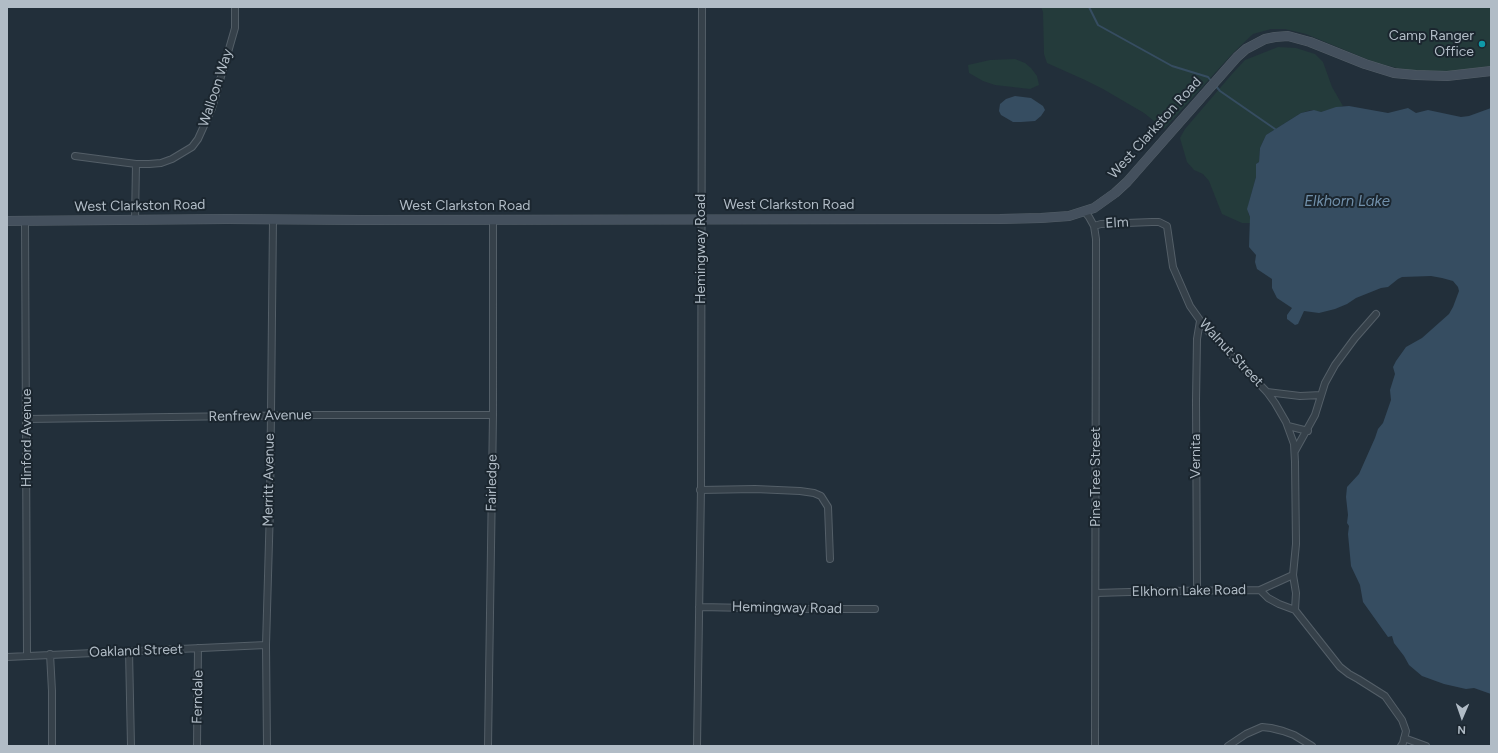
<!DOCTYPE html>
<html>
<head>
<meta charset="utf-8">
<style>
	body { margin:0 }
	#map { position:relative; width:1498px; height:753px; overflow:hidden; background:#222f3a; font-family:Figtree,sans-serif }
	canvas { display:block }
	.frame { position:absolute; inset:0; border:8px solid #b1bcc6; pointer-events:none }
	.north { position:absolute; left:1442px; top:697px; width:40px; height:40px; -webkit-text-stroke:3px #1b262f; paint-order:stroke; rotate:182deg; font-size:11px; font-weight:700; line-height:16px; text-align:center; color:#b1bcc6 }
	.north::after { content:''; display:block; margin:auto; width:14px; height:18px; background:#b1bcc6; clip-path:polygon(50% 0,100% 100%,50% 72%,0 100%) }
</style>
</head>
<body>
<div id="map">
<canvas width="1498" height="753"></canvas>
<div class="frame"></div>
<div class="north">N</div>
</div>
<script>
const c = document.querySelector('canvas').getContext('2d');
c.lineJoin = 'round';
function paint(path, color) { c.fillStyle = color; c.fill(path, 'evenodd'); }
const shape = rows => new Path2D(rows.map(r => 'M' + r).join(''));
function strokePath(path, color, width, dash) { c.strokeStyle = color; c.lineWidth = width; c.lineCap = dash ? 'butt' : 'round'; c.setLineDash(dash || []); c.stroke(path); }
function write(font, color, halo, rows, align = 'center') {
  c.font = font + ' Figtree,sans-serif'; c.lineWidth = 4; c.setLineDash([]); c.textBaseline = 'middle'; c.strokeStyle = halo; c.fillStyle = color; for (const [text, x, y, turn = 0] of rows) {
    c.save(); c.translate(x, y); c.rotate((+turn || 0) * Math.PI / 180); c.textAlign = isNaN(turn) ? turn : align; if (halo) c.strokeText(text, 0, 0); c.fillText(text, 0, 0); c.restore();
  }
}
paint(shape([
	[1041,7,1491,7,1491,66,1445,72,1416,71,1397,68,1374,62,1306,34,1285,29,1271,29,1253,34,1233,53,1164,129,1144,113,1103,89,1085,80,1047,63,1044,54,1043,12],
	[1278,47,1296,48,1315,54,1323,62,1332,87,1343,106,1321,112,1311,110,1301,113,1266,135,1260,148,1259,162,1256,164,1256,177,1249,202,1248,213,1250,217,1250,223,1242,223,1222,214,1209,181,1203,174,1194,170,1187,162,1180,138,1185,129,1232,74,1245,60],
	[1015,59,1025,63,1031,68,1037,76,1039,85,1030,89,995,85,983,81,969,73,968,65,990,60]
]), '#243b3b');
paint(shape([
	[1015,96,1031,98,1043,106,1045,110,1041,116,1035,121,1021,122,1013,122,1001,115,999,111,1000,104,1006,99],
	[1349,106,1388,113,1408,108,1416,113,1428,110,1461,117,1469,116,1491,108,1491,694,1474,688,1466,689,1444,684,1422,676,1409,665,1404,656,1394,643,1392,636,1388,637,1363,602,1360,585,1351,566,1348,534,1349,526,1347,523,1348,515,1346,497,1347,487,1359,474,1375,438,1378,429,1383,423,1391,400,1390,390,1395,374,1393,367,1396,361,1406,347,1422,338,1449,314,1453,307,1459,291,1458,287,1453,281,1442,278,1431,276,1402,277,1398,279,1388,287,1381,288,1356,298,1347,304,1335,309,1319,313,1304,311,1298,324,1295,325,1287,319,1287,315,1292,308,1277,298,1272,288,1272,279,1257,269,1255,262,1256,255,1249,247,1250,217,1247,209,1256,177,1256,164,1259,162,1260,148,1266,135,1301,113,1314,110,1321,112,1336,107]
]), '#364d61');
strokePath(shape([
	[1089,7,1098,25,1172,66,1208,77,1212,82],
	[1215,85,1220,91,1275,129]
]), '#364d61', 2);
const street = shape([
	[75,156,136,164,149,164,161,163,172,159,192,147,198,139,212,108,235,28,235,7],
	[1084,211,1089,217,1094,226,1096,239,1095,746],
	[25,220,27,655],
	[135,220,136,164],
	[1094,226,1101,224,1152,222,1159,222,1167,226,1173,267,1190,306,1207,330,1267,392,1275,403,1286,422,1294,444,1295,462,1296,544,1293,575,1260,590],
	[1267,392,1300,396,1321,395],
	[27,419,315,415,493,415],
	[1288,426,1308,431],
	[1295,451,1315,415,1325,383,1335,365,1355,338,1376,314],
	[700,490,755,489,800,491,814,493,821,496,828,507,830,559],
	[1293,575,1296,593,1295,610],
	[1197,590,1196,401,1197,339,1200,321],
	[1096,593,1163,591,1260,590,1268,598,1279,604,1295,610,1340,667,1349,674,1358,679,1385,696,1402,720,1406,731,1403,743,1401,746],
	[699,607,802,609,875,609],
	[129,651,131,746],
	[50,654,52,691,52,746],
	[7,657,266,645],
	[1404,738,1426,746],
	[197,746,198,648],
	[267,746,266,645,270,507,273,219],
	[488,746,493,415,493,219],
	[697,746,701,488,702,7],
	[1228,746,1246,734,1262,727,1271,728,1283,731,1294,735,1312,746]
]);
const secondary = shape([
	[7,221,227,219,361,220,1000,219,1041,218,1069,216,1094,208,1115,193,1127,182,1237,57,1246,49,1265,39,1275,37,1288,36,1310,42,1365,64,1394,73,1416,75,1447,76,1491,71]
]);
strokePath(street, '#545f68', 8);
strokePath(secondary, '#545f68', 10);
strokePath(street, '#36414a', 6);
strokePath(secondary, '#44505d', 9);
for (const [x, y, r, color] of [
	[1482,44,4,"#0f9aa8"]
]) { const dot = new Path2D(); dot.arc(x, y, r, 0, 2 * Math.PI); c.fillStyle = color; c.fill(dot); strokePath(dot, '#1b262f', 1.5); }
write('14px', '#b1bcc6', '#1b262f', [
	["Camp Ranger",1474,36],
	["Office",1474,52]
], 'right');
write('14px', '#b1bcc6', '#1b262f', [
	["Walloon Way",216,88,-72],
	["West Clarkston Road",1155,128,-48],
	["West Clarkston Road",789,205],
	["West Clarkston Road",140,206,-1],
	["West Clarkston Road",465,206],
	["Elm",1117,223,-3],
	["Hemingway Road",701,249,-90],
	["Walnut Street",1231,353,47],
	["Renfrew Avenue",260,416,-1],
	["Hinford Avenue",27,438,-90],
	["Vernita",1196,456,-90],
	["Pine Tree Street",1096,477,-90],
	["Merritt Avenue",269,480,-89],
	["Fairledge",492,483,-89],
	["Elkhorn Lake Road",1189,591,-1],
	["Hemingway Road",787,608,1],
	["Oakland Street",136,651,-2],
	["Ferndale",198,697,-89]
]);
write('italic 15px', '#7190aa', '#1b262f', [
	["Elkhorn Lake",1347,202]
]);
</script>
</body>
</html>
